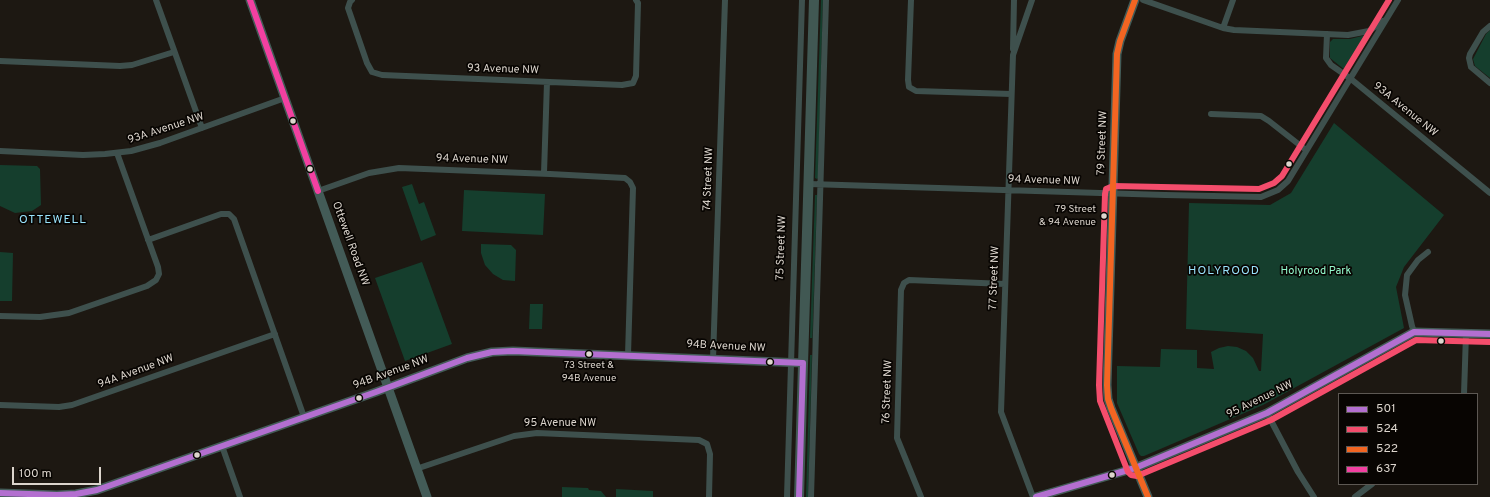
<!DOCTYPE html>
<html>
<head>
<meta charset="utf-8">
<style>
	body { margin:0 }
	#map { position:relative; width:1490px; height:497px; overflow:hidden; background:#1d1812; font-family:Overpass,sans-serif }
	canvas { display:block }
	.legend { position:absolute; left:1338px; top:393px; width:140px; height:92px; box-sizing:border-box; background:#080502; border:1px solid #5d5853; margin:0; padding:5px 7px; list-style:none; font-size:12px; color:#dcd5cd }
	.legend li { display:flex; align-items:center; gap:8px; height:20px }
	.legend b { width:20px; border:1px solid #5d5853 }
	.scale { position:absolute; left:12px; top:467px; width:89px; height:18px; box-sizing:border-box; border:2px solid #dcd5cd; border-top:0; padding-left:5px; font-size:12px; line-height:14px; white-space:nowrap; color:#dcd5cd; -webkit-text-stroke:3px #080502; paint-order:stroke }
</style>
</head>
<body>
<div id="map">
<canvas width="1490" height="497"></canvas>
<ul class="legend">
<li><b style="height:5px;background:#b36fd0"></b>501</li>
<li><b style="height:5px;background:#f44d6c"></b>524</li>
<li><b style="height:5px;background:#f26522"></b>522</li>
<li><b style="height:5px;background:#f240a1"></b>637</li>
</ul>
<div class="scale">100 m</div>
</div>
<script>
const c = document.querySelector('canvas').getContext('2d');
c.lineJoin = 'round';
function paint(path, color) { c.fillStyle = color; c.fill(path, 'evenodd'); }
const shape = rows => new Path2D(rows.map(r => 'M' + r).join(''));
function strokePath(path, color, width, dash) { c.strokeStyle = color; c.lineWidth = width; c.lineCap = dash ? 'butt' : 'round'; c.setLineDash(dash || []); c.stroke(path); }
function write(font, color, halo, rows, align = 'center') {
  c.font = font + ' Overpass,sans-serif'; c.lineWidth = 3.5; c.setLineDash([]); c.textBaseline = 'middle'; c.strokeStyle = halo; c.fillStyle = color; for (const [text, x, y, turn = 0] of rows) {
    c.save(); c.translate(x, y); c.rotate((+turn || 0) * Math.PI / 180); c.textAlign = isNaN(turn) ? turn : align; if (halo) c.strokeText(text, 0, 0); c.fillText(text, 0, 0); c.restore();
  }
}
paint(shape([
	[821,0,823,0,818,178,817,179,815,178],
	[1490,30,1490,78,1475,66,1473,59,1486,34],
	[1366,35,1369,36,1369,38,1350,69,1345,70,1330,58,1330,42,1333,39,1350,39],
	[1334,123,1444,215,1404,267,1396,287,1404,328,1263,405,1144,456,1141,456,1139,454,1117,403,1117,366,1160,367,1161,349,1197,350,1197,368,1214,369,1211,352,1219,348,1228,346,1237,347,1246,351,1253,358,1259,371,1261,371,1263,334,1186,329,1189,203,1270,205,1291,193],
	[0,165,37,166,40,169,41,205,32,211,15,213,0,206],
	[412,184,419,204,424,202,436,235,421,241,402,187],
	[464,190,545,194,543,235,462,231],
	[815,195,817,195,817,197,812,352,812,338,810,338],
	[481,244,511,245,516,250,515,281,503,280,493,274,485,265,481,253],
	[0,252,13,253,12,301,0,301],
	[422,262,452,344,405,361,375,278],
	[530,304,543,304,542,329,529,329],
	[810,355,812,355,808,497,806,497],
	[562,487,588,488,589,490,601,491,606,497,562,497],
	[616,489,653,491,653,497,616,497]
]), '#153e2d');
strokePath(shape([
	[156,0,202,128],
	[352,0,350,2,348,8,367,63,372,72,382,75,622,85,633,83,636,76,638,3,636,0],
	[911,0,908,80,909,87,916,91,1011,94],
	[1032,0,1013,55,1001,412,1033,497],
	[1143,0,1223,28,1234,30,1348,35,1369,31,1383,21],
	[1490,26,1483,32,1470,54,1469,58,1471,67,1490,83],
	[1223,28,1233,0],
	[1327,34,1326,58,1331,65,1351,79,1490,193],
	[1013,49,1014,0],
	[0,61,120,66,132,65,174,52],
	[1211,114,1261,116,1269,121,1306,150],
	[0,151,83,155,105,154,131,151,160,143,285,98],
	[544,173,547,82],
	[809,184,1165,195,1261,197,1278,190,1288,181,1398,0],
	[318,191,369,173,399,168,550,174,625,178,630,182,633,188,628,355],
	[148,240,221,214,229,214,234,219,304,417],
	[0,316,40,317,69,313,147,286,156,280,159,274,158,267,117,153],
	[1414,332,1412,326,1405,295,1407,275,1418,260,1428,252],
	[713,359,725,0],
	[1464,394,1466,334],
	[0,405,59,407,72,405,275,334],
	[1267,413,1298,472,1314,497],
	[222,446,240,497],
	[416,469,514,436,537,433,699,440,707,444,710,454,709,497],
	[787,497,802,0],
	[811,497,826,0],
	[921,497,897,438,901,290,904,283,909,280,1005,284],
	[1355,497,1372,484]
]), '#3e504d', 6);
strokePath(shape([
	[250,0,427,497],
	[1135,0,1120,41,1117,54,1107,385,1108,399,1111,408,1148,497],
	[0,493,57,495,76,494,97,490,376,392,467,358,492,352,513,351,803,363],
	[1036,497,1135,468,1267,413,1414,332,1490,334]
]), '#435b57', 9);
strokePath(shape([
	[799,497,814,0]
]), '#415853', 10);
strokePath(shape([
	[0,493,57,495,76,494,97,490,376,392,467,358,492,352,513,351,803,363],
	[799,497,803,363],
	[1036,497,1135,468,1267,413,1414,332,1490,334]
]), '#b36fd0', 6);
strokePath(shape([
	[1389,0,1282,176,1274,183,1259,189,1113,186,1106,189,1105,194,1099,385,1100,401,1128,472,1131,475,1137,476,1271,420,1416,340,1490,342]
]), '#f44d6c', 6);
strokePath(shape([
	[1135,0,1120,41,1117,54,1107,385,1108,399,1111,408,1148,497]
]), '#f26522', 6);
strokePath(shape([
	[250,0,318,191]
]), '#f240a1', 6);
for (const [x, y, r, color] of [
	[293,121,3.5,"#dcd5cd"],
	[1289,164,3.5,"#dcd5cd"],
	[310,169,3.5,"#dcd5cd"],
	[1104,216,3.5,"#dcd5cd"],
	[1441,341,3.5,"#dcd5cd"],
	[589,354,3.5,"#dcd5cd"],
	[770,362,3.5,"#dcd5cd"],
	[359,398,3.5,"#dcd5cd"],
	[197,455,3.5,"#dcd5cd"],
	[1112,475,3.5,"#dcd5cd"]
]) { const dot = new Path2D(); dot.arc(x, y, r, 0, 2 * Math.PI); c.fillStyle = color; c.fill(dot); strokePath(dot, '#080502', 1.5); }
write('10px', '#dcd5cd', '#080502', [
	["79 Street",1096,210],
	["& 94 Avenue",1096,223],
	["73 Street &",589,366,"center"],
	["94B Avenue",589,379,"center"]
], 'right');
write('11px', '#dcd5cd', '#080502', [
	["93 Avenue NW",503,70,2],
	["93A Avenue NW",1405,110,39],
	["93A Avenue NW",166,129,-18],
	["79 Street NW",1103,143,-88],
	["94 Avenue NW",472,160,2],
	["74 Street NW",709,179,-88],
	["94 Avenue NW",1044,181,2],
	["Ottewell Road NW",350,244,70],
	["75 Street NW",782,248,-88],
	["77 Street NW",995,278,-88],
	["94B Avenue NW",726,347,3],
	["94A Avenue NW",136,372,-20],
	["94B Avenue NW",391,373,-20],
	["76 Street NW",888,392,-88],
	["95 Avenue NW",1260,400,-26],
	["95 Avenue NW",560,424]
]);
write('11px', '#94facd', '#080502', [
	["Holyrood Park",1316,272]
]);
c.letterSpacing = '1px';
write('12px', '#99e2fb', '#080502', [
	["OTTEWELL",53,221],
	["HOLYROOD",1224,272]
]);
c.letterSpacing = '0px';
</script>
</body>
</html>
